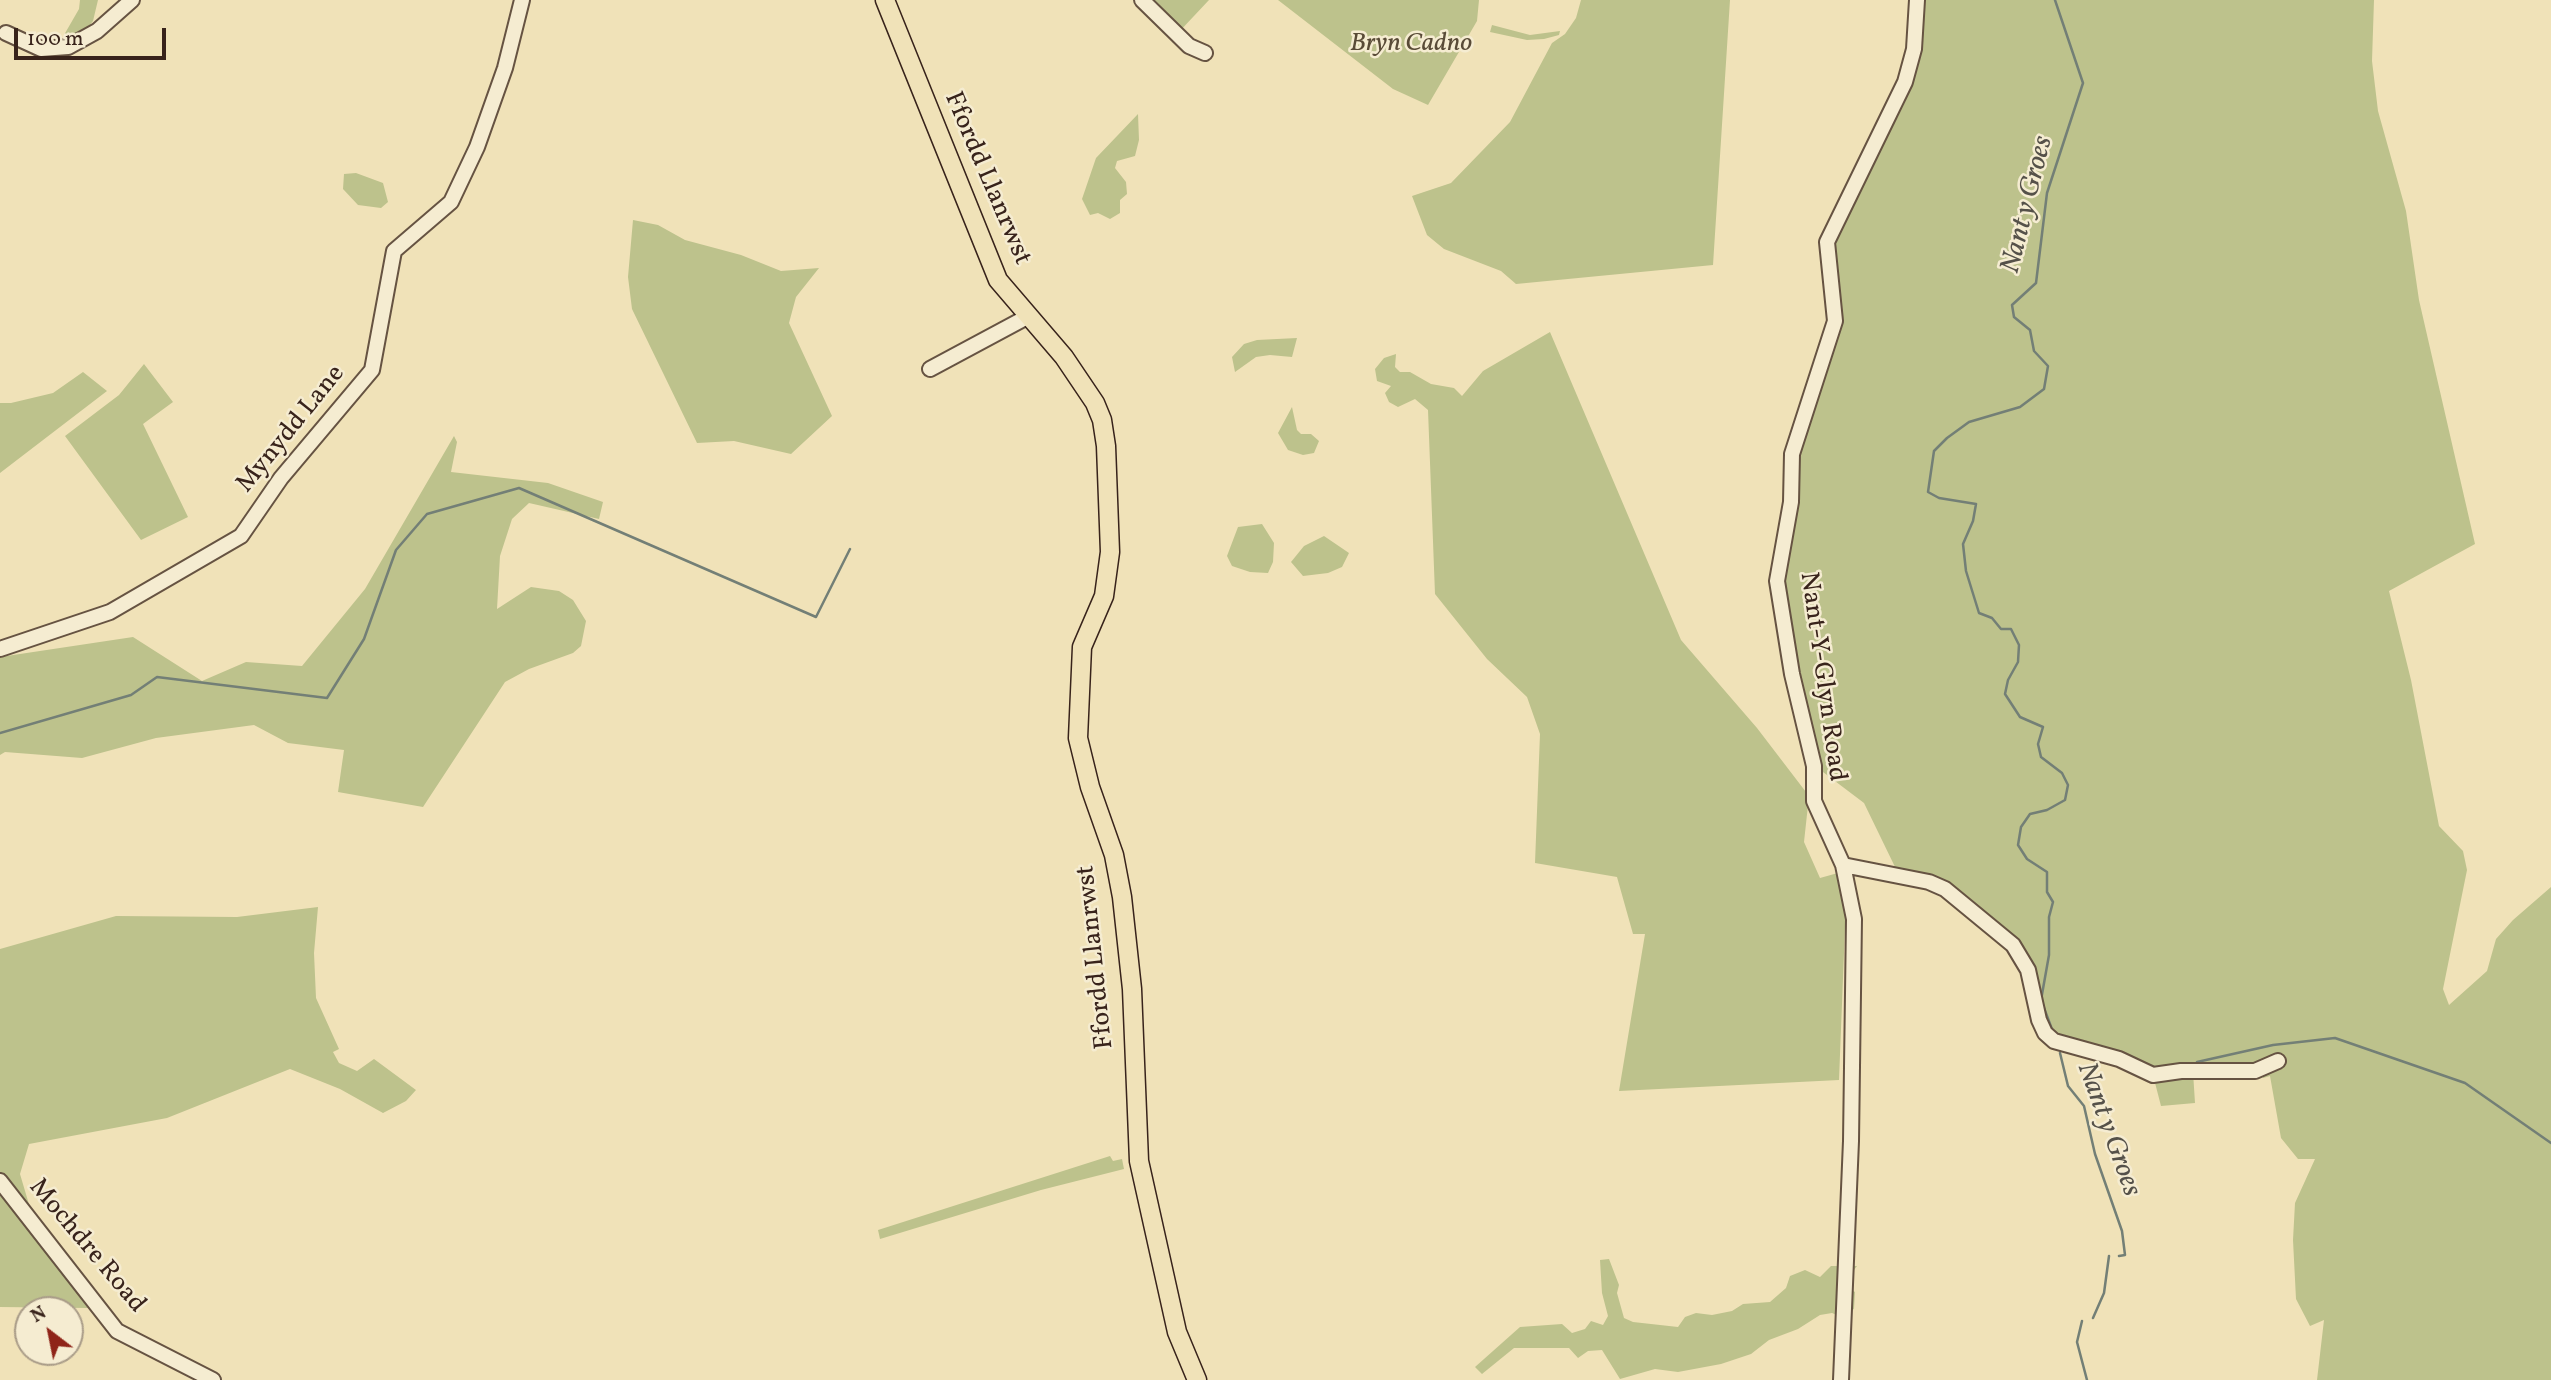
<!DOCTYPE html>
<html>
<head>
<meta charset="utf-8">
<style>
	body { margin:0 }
	#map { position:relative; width:2551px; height:1380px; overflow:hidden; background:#f0e2b8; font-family:Vollkorn,serif }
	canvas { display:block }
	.north { position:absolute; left:14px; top:1296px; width:70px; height:70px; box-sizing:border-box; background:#f5ecd1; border:2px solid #a99c88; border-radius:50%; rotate:328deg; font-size:19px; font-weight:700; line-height:28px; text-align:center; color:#38231b }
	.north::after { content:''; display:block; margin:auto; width:24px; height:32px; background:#8f2418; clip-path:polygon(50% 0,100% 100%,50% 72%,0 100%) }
	.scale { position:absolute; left:14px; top:28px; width:152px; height:32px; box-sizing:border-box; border:4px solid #38231b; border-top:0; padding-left:9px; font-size:21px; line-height:24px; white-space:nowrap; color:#38231b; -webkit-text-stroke:5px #f5ecd1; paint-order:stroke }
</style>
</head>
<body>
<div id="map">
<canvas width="2551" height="1380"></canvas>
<div class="north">N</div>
<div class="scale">100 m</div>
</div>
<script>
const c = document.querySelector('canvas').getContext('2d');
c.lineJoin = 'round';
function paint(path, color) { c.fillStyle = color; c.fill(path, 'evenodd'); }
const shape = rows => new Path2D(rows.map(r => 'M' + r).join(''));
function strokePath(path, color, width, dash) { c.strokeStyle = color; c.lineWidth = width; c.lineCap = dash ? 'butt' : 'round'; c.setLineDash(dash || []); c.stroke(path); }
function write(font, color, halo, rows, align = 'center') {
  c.font = font + ' Vollkorn,serif'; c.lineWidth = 5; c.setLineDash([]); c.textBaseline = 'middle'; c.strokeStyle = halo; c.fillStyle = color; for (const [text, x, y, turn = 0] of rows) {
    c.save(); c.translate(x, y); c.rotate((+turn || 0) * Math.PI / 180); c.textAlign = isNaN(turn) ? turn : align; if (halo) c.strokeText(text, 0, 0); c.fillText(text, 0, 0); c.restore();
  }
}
paint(shape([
	[80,0,98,0,93,21,78,40,67,41,64,35,79,9],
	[1142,0,1209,0,1178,33],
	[1278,0,1479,0,1477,21,1428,105,1393,89],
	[1581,0,1730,0,1713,265,1516,284,1501,271,1444,249,1427,235,1412,196,1451,183,1510,122,1552,43,1565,34,1576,18],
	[1922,0,2374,0,2372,61,2378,111,2406,211,2419,300,2475,544,2389,591,2411,680,2439,826,2463,851,2467,870,2443,989,2449,1005,2487,971,2496,939,2513,920,2551,887,2551,1380,2317,1380,2324,1320,2310,1326,2296,1299,2293,1240,2295,1203,2315,1159,2298,1159,2281,1138,2270,1076,2263,1078,2263,1070,2193,1072,2195,1103,2161,1106,2153,1075,2045,1033,2037,982,2026,951,2015,938,1944,882,1926,874,1896,869,1864,803,1819,769,1795,668,1782,585,1797,455,1833,348,1833,248,1836,236,1905,102,1914,75],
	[1492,25,1530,35,1560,31,1559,35,1544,39,1527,40,1490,32],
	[1138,114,1139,140,1135,156,1117,161,1115,168,1126,182,1127,194,1120,200,1120,213,1110,219,1098,213,1090,215,1082,199,1096,158],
	[356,173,383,183,388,202,381,208,358,205,343,189,344,174],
	[633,220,658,225,685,240,741,255,781,271,819,268,796,297,789,323,832,416,791,454,734,441,697,443,632,309,628,277],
	[1550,332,1681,640,1757,728,1809,796,1804,842,1820,878,1845,871,1854,927,1845,927,1839,1080,1619,1091,1645,934,1633,934,1617,877,1535,863,1540,734,1527,697,1487,659,1435,594,1428,410,1415,399,1398,407,1389,402,1385,393,1391,386,1377,381,1375,369,1384,358,1396,354,1395,367,1400,372,1410,372,1431,384,1454,388,1462,396,1483,371],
	[1297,338,1292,357,1270,355,1256,357,1235,372,1232,357,1244,344,1257,340],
	[144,364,173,402,143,424,188,517,141,540,65,436,119,395],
	[83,372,107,391,0,473,0,403,11,403,53,393],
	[1292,407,1297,430,1301,434,1311,434,1319,441,1314,453,1303,455,1288,450,1278,433],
	[454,436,457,442,451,472,548,483,603,502,599,519,529,503,512,519,500,556,497,609,531,587,559,591,573,600,586,621,581,646,573,653,529,669,505,682,423,807,338,792,344,750,288,743,254,725,156,738,82,758,5,752,0,755,0,657,133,637,202,681,246,662,302,666,365,589],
	[1262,524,1274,543,1273,562,1268,573,1250,572,1232,566,1227,556,1238,527],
	[1324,536,1349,553,1342,567,1328,573,1303,576,1291,562,1304,546],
	[318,907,314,953,316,998,339,1049,333,1052,339,1063,357,1071,374,1059,416,1090,406,1101,383,1113,340,1089,290,1069,167,1118,29,1144,20,1174,41,1245,88,1308,0,1307,0,949,116,916,237,917],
	[1110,1156,1113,1161,1122,1159,1124,1169,1041,1190,880,1239,878,1230],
	[1609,1259,1619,1285,1617,1293,1624,1318,1633,1322,1678,1327,1685,1317,1696,1313,1712,1315,1732,1311,1743,1304,1770,1302,1786,1288,1790,1276,1805,1270,1820,1277,1831,1266,1857,1266,1843,1284,1855,1292,1854,1309,1839,1316,1832,1313,1820,1315,1798,1329,1769,1340,1751,1354,1721,1364,1678,1372,1655,1369,1620,1379,1602,1350,1588,1351,1578,1358,1569,1348,1514,1348,1482,1374,1475,1367,1520,1327,1562,1324,1572,1333,1585,1329,1591,1321,1603,1325,1608,1316,1602,1293,1600,1260]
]), '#bdc28c');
strokePath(shape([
	[0,733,131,695,157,677,327,698,364,639,396,550,427,514,519,488,816,617,850,549],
	[2053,1032,2041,1000,2049,955,2049,917,2053,902,2047,892,2047,872,2027,859,2018,845,2021,827,2030,814,2047,810,2065,800,2068,785,2062,773,2041,757,2038,744,2043,727,2020,717,2005,694,2008,680,2018,662,2019,645,2011,629,2001,629,1992,618,1979,613,1966,571,1963,544,1973,521,1976,504,1939,498,1928,492,1934,451,1947,438,1969,422,2020,407,2044,389,2048,366,2034,351,2030,330,2014,317,2012,305,2036,283,2047,193,2083,83,2055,0],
	[2060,1053,2068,1086,2084,1106,2095,1154,2122,1231,2125,1255,2119,1256],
	[2197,1062,2273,1045,2335,1038,2465,1083,2551,1143],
	[2093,1318,2104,1293,2109,1256],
	[2082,1321,2077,1342,2087,1380]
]), '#737f76', 2.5);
const minor = shape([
	[1142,0,1189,46,1205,53],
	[6,33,41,49,68,47,97,31,132,0],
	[930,369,1027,317],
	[0,649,110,612,241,536,281,478,372,370,394,251,451,202,477,147,505,68,522,0],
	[1843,865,1929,882,1945,889,2013,945,2028,970,2039,1020,2045,1033,2054,1041,2119,1059,2153,1075,2181,1071,2255,1071,2278,1061],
	[0,1181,117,1331,213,1380],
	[1841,1380,1851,1141,1854,919,1843,865,1814,801,1814,766,1792,674,1777,581,1791,502,1792,454,1835,321,1827,242,1905,82,1914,49,1917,0]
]);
const major = shape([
	[885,0,998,280,1064,357,1095,403,1102,420,1106,446,1110,552,1104,596,1082,647,1078,738,1090,787,1114,855,1122,897,1132,989,1139,1161,1177,1332,1197,1380]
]);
strokePath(minor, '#665342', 18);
strokePath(major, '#38231b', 21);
strokePath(minor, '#f5ecd1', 14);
strokePath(major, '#f0e2b8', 18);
write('italic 26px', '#594b37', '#f5ecd1', [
	["Bryn Cadno",1411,45]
]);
write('26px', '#38231b', '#f5ecd1', [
	["Ffordd Llanrwst",986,179,67],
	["Mynydd Lane",292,430,-51],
	["Nant-Y-Glyn Road",1821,677,82],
	["Ffordd Llanrwst",1097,957,-96],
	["Mochdre Road",86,1247,50]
]);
write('italic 28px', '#555149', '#f5ecd1', [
	["Nant y Groes",2029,205,-76],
	["Nant y Groes",2107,1130,70]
]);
</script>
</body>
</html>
